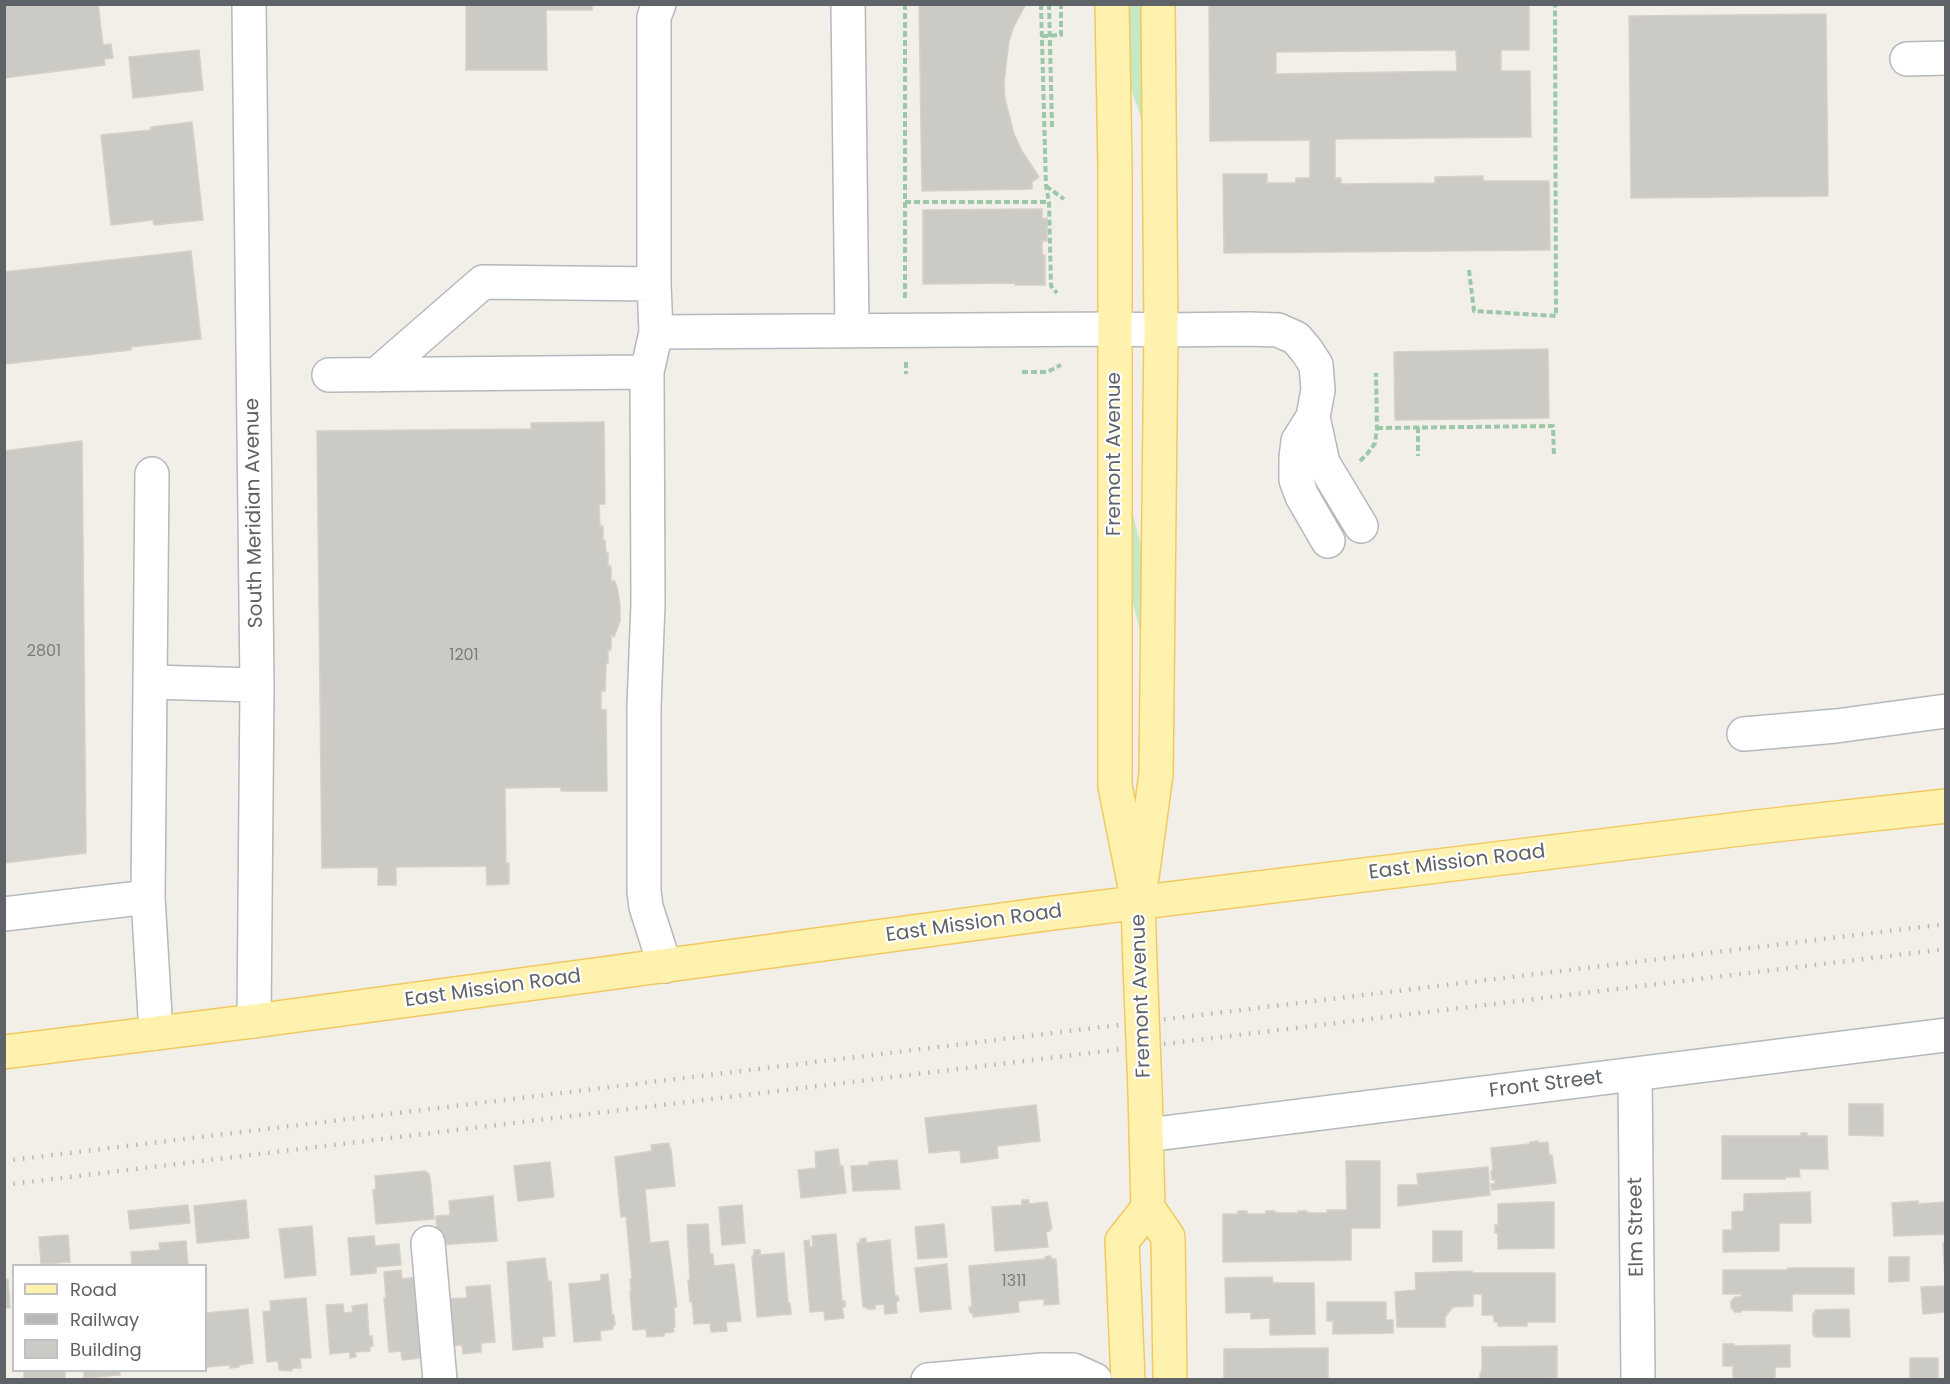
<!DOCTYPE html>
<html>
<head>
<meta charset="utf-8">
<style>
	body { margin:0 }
	#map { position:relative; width:1950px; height:1384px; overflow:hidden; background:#f1efe8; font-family:Poppins,sans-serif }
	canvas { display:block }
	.frame { position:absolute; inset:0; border:6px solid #5f6368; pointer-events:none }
	.legend { position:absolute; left:12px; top:1264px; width:195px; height:108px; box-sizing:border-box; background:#fff; border:2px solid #bfc1c3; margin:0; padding:8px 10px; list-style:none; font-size:18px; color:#5f6368 }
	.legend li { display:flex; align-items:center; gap:12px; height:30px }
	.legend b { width:30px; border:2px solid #bfc1c3 }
</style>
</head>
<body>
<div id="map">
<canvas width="1950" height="1384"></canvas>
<div class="frame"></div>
<ul class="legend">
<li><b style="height:8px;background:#fff2af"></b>Road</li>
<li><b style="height:8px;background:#b6b7b8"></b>Railway</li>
<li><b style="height:16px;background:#cccac5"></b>Building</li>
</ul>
</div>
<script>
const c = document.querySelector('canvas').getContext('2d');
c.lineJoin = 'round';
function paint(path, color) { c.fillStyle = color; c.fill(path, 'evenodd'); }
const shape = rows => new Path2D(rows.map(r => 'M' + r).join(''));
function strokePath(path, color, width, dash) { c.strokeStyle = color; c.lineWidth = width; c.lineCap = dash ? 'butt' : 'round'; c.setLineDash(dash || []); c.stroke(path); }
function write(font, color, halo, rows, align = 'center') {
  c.font = font + ' Poppins,sans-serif'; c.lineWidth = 4.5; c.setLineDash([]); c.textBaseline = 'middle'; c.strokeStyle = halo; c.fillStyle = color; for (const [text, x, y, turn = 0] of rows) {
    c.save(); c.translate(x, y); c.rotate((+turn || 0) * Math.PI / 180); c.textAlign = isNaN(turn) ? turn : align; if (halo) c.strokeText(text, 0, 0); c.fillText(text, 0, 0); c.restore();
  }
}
paint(shape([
	[1125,5,1143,5,1145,129,1125,71],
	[1127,491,1146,566,1144,644,1129,589]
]), '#c5e8c5');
const building = shape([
	[4,4,98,4,103,45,111,44,113,58,104,59,105,65,4,78,4,4],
	[466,4,592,4,592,10,546,10,547,70,466,70,466,4],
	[919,4,1026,4,1014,26,1009,41,1004,82,1005,99,1014,134,1022,151,1039,177,1032,182,1032,189,922,191,919,4],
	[1209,4,1529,4,1529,50,1501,50,1501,71,1530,71,1531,137,1335,139,1335,178,1341,178,1341,184,1435,183,1435,177,1483,176,1483,181,1549,181,1550,250,1224,253,1223,174,1267,174,1267,183,1296,183,1296,178,1310,178,1310,140,1210,141,1209,4],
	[1456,50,1457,71,1276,74,1276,52,1456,50],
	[1826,14,1828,196,1631,198,1629,16,1826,14],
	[199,50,203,90,133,98,129,57,199,50],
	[192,122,203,220,154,225,153,220,111,225,101,135,151,130,151,127,192,122],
	[1042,209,1042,219,1047,218,1047,241,1042,241,1042,255,1045,255,1045,285,1015,285,1015,283,923,284,923,210,1042,209],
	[191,251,201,339,131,347,131,350,4,364,4,272,191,251],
	[1548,349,1549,418,1395,420,1394,352,1548,349],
	[604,422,605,504,599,504,600,526,603,526,603,540,605,540,606,553,608,553,608,566,611,566,611,583,614,580,617,587,620,604,620,621,614,637,611,634,611,650,608,650,608,663,606,663,605,691,601,691,601,710,606,710,607,791,561,791,561,787,505,788,506,863,509,863,509,884,487,885,486,866,396,867,396,885,378,885,378,867,322,868,317,431,531,429,531,423,604,422],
	[82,441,86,853,4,863,4,451,82,441],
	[1849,1104,1883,1104,1883,1136,1849,1135,1849,1104],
	[1036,1105,1040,1141,997,1146,998,1158,961,1163,960,1150,929,1153,925,1118,1036,1105],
	[1801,1133,1807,1133,1807,1136,1827,1136,1828,1169,1799,1169,1800,1177,1785,1177,1785,1179,1722,1179,1722,1136,1801,1136,1801,1133],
	[1538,1141,1538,1143,1548,1142,1549,1155,1552,1155,1556,1183,1492,1190,1491,1184,1495,1184,1495,1180,1492,1180,1491,1171,1493,1170,1491,1148,1530,1144,1530,1142,1538,1141],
	[669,1143,670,1150,671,1149,675,1186,645,1189,650,1243,668,1241,677,1307,674,1307,675,1327,673,1327,674,1332,664,1333,664,1336,647,1337,646,1329,633,1330,630,1291,631,1291,630,1279,632,1279,626,1216,621,1217,615,1157,652,1151,651,1145,669,1143],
	[838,1149,840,1166,843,1166,846,1193,801,1198,798,1170,816,1168,815,1152,838,1149],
	[897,1160,900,1189,853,1191,851,1166,869,1165,869,1162,897,1160],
	[1346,1161,1380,1161,1380,1228,1351,1228,1351,1260,1223,1262,1223,1214,1238,1214,1238,1211,1247,1211,1247,1214,1266,1214,1266,1211,1275,1211,1275,1213,1298,1213,1298,1211,1307,1211,1307,1213,1327,1213,1327,1210,1347,1210,1346,1161],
	[550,1162,554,1197,518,1201,514,1166,550,1162],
	[1488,1167,1490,1195,1398,1206,1398,1185,1418,1185,1417,1174,1488,1167],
	[425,1171,429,1174,431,1185,434,1219,376,1224,373,1190,376,1189,375,1176,425,1171],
	[1810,1192,1811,1223,1779,1223,1779,1251,1723,1252,1723,1230,1732,1230,1732,1212,1744,1211,1744,1194,1810,1192],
	[493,1196,497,1241,438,1245,436,1216,450,1215,449,1201,493,1196],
	[246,1200,249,1238,197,1243,194,1206,246,1200],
	[1022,1200,1029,1200,1029,1204,1047,1202,1052,1229,1050,1229,1050,1231,1046,1232,1048,1247,995,1251,992,1207,1022,1205,1022,1200],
	[1918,1201,1918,1204,1946,1202,1946,1234,1894,1236,1892,1203,1918,1201],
	[1544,1202,1554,1202,1554,1248,1498,1249,1498,1233,1495,1233,1495,1225,1498,1225,1498,1204,1544,1202],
	[188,1205,190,1223,130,1229,128,1211,188,1205],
	[742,1205,745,1243,722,1245,719,1207,742,1205],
	[708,1224,710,1254,713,1254,714,1266,734,1264,741,1321,726,1322,727,1331,711,1332,710,1323,694,1324,692,1301,690,1302,688,1280,690,1280,687,1225,708,1224],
	[944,1224,947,1257,918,1259,915,1227,944,1224],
	[312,1226,316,1275,285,1278,279,1229,312,1226],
	[1433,1231,1462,1231,1462,1261,1433,1262,1433,1231],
	[836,1234,842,1301,845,1301,845,1307,842,1307,844,1318,825,1320,824,1311,810,1312,804,1241,809,1240,810,1247,813,1247,812,1236,836,1234],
	[68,1235,70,1262,41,1264,39,1237,68,1235],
	[374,1236,375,1246,399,1244,401,1265,376,1267,376,1273,351,1275,348,1238,374,1236],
	[866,1238,866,1243,890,1240,895,1296,898,1296,899,1301,896,1301,897,1313,885,1314,884,1304,875,1305,875,1309,867,1309,866,1307,863,1307,857,1243,860,1243,860,1239,866,1238],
	[186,1241,188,1266,132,1266,131,1252,160,1250,159,1243,186,1241],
	[1946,1242,1946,1278,1945,1278,1943,1243,1946,1242],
	[754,1250,760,1250,760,1255,784,1253,788,1303,790,1303,791,1314,757,1317,752,1256,754,1255,754,1250],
	[1051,1256,1051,1259,1056,1259,1059,1304,1044,1305,1044,1299,1018,1301,1019,1312,973,1317,973,1313,970,1313,969,1307,972,1307,969,1266,1045,1259,1045,1257,1051,1256],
	[1889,1257,1909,1257,1909,1281,1889,1282,1889,1257],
	[545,1258,548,1282,551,1281,555,1336,542,1337,543,1347,513,1350,507,1262,545,1258],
	[947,1264,951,1309,920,1312,915,1268,947,1264],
	[1788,1268,1854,1268,1854,1294,1792,1294,1792,1311,1741,1310,1741,1312,1735,1312,1731,1308,1731,1301,1735,1297,1741,1297,1741,1294,1723,1294,1723,1270,1788,1270,1788,1268],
	[401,1270,402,1279,418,1277,431,1357,402,1360,401,1351,389,1352,384,1298,386,1298,384,1272,401,1270],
	[1472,1271,1472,1273,1555,1273,1555,1322,1527,1322,1527,1326,1498,1326,1498,1322,1494,1322,1494,1315,1482,1315,1482,1294,1473,1294,1473,1306,1453,1307,1445,1317,1445,1327,1397,1327,1395,1292,1416,1290,1415,1273,1472,1271],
	[608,1274,612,1315,614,1315,615,1325,613,1326,613,1329,600,1331,601,1340,574,1342,569,1284,601,1281,601,1275,608,1274],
	[1272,1277,1273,1283,1314,1283,1315,1334,1270,1335,1270,1318,1251,1319,1251,1312,1226,1313,1225,1278,1272,1277],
	[8,1279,10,1308,4,1308,4,1280,8,1279],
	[490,1285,495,1342,481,1343,481,1352,463,1354,462,1345,449,1346,446,1299,467,1298,466,1287,490,1285],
	[1946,1286,1946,1312,1923,1314,1921,1287,1946,1286],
	[306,1298,311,1358,300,1358,301,1368,292,1368,292,1371,279,1370,278,1361,267,1362,263,1312,271,1311,270,1301,306,1298],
	[1327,1302,1386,1302,1386,1320,1393,1320,1393,1333,1333,1334,1333,1321,1327,1321,1327,1302],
	[343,1304,344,1313,353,1312,352,1306,367,1304,369,1336,372,1336,373,1346,370,1346,370,1351,355,1352,356,1357,350,1358,350,1352,330,1354,326,1305,343,1304],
	[248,1309,253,1363,239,1365,239,1367,230,1368,230,1365,206,1367,206,1313,248,1309],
	[1849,1309,1850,1337,1815,1337,1815,1335,1813,1335,1813,1313,1815,1313,1815,1310,1849,1309],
	[1723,1344,1734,1344,1734,1346,1790,1345,1790,1367,1775,1367,1775,1380,1733,1380,1733,1366,1723,1366,1723,1344],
	[1557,1346,1557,1378,1480,1380,1480,1373,1482,1371,1482,1347,1557,1346],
	[1328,1348,1328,1380,1224,1380,1224,1349,1328,1348],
	[1910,1358,1938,1358,1938,1380,1910,1380,1910,1358],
	[24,1370,65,1370,65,1380,24,1380,24,1370],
	[84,1370,120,1370,120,1375,84,1378,84,1370]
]);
paint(building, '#cccac5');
strokePath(building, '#d6d1c6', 1.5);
const minor = shape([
	[249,4,257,685,254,1021],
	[848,4,852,330],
	[1907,59,1946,58],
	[654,284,654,17,659,4],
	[656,332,1115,329,1161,330,1249,329,1278,330,1296,338,1307,351,1316,365,1318,390,1313,417,1298,441,1296,458,1296,480,1302,496,1328,541],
	[329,375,647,372],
	[376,375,483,282,654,284,656,332,647,372,648,604,644,706,644,892,646,907,665,966],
	[1313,417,1323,463,1361,526],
	[151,682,257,685],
	[1744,734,1836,726,1946,711],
	[148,897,152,474],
	[4,914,148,897,156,1033],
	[1635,1074,1638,1380],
	[1147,1135,1946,1035],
	[428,1243,440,1380],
	[928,1380,1042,1370,1073,1370,1095,1380]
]);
const major = shape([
	[1112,4,1115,168,1115,786,1138,902,1140,964],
	[1142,877,1156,774,1161,330,1158,4],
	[4,1052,254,1021,1053,913,1756,827,1946,806],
	[1145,1091,1148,1208,1168,1237,1170,1380],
	[1128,1380,1122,1241,1148,1208]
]);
strokePath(minor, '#b5b8bc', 36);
strokePath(major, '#f2c960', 36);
strokePath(shape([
	[905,4,905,298],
	[1041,4,1046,186,1049,202,1051,286,1057,293],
	[1049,4,1052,127],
	[1042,36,1061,35,1061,4],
	[1046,186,1064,199],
	[905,202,1048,202],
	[1469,270,1474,311,1556,316,1555,4],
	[906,362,906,374],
	[1022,372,1047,372,1061,365],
	[1418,427,1418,456],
	[1377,428,1553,426,1554,457],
	[1360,461,1368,453,1375,443,1377,428,1376,373]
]), '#9cc7a9', 4, [6, 3]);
strokePath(minor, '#fff', 33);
strokePath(major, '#fff2af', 33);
strokePath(shape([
	[4,1161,1946,924],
	[4,1185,1946,949]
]), '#b6b7b8', 4.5, [1.5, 8]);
const majorBridge = shape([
	[1140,964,1145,1091]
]);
strokePath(majorBridge, '#f2c960', 36, []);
strokePath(majorBridge, '#fff2af', 33);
write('16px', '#7a7d7f', null, [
	["2801",44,652],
	["1201",464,656],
	["1311",1014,1282]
]);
write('20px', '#5f6368', '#fff', [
	["Fremont Avenue",1115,454,-90],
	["South Meridian Avenue",255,513,-91],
	["East Mission Road",1457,863,-7],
	["East Mission Road",974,924,-8],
	["East Mission Road",493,989,-8],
	["Fremont Avenue",1142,996,-92],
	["Front Street",1546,1085,-7],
	["Elm Street",1637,1227,-91]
]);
</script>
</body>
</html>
